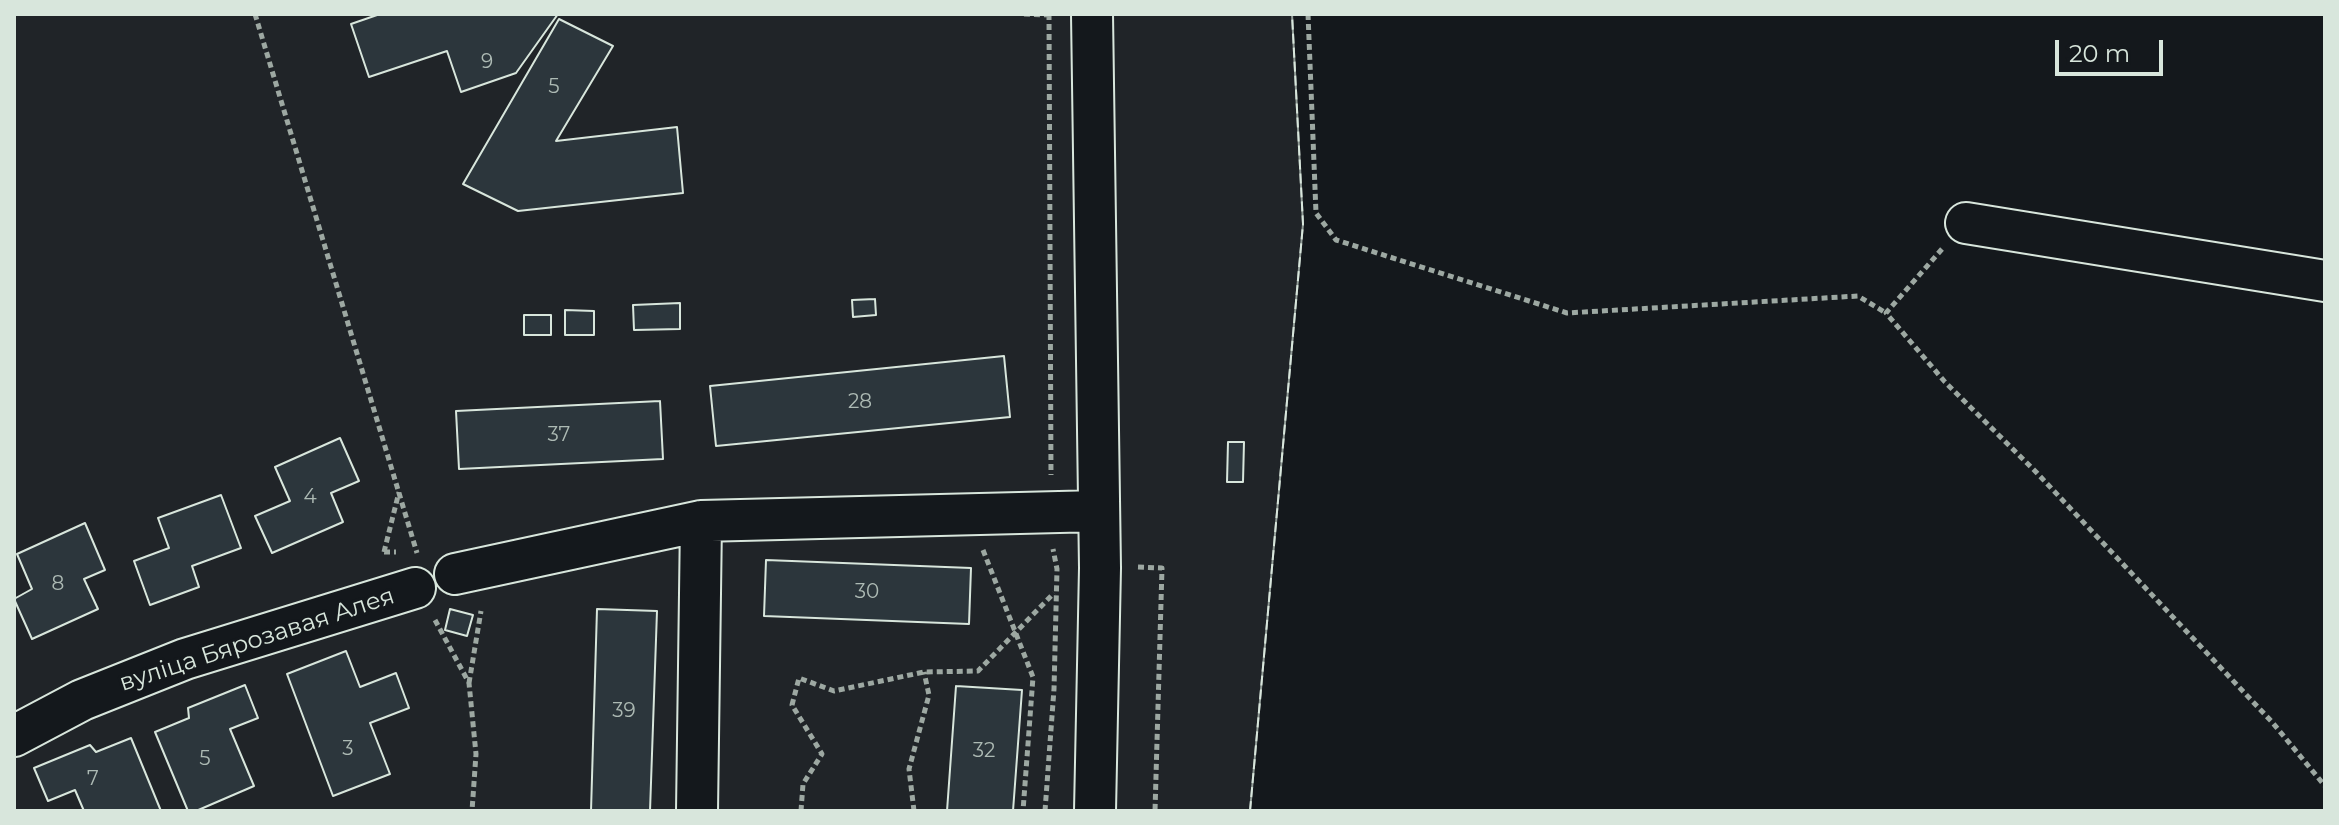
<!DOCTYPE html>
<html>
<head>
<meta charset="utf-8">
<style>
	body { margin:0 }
	#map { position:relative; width:2339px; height:825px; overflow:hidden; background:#14181c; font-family:Montserrat,sans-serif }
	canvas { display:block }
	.frame { position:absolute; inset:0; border:16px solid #d8e6dc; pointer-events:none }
	.scale { position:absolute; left:2055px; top:40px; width:108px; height:36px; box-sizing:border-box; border:4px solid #d8e6dc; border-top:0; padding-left:10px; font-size:24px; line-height:28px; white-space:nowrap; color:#d8e6dc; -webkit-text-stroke:6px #14181c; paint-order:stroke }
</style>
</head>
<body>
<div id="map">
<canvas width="2339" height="825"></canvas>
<div class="frame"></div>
<div class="scale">20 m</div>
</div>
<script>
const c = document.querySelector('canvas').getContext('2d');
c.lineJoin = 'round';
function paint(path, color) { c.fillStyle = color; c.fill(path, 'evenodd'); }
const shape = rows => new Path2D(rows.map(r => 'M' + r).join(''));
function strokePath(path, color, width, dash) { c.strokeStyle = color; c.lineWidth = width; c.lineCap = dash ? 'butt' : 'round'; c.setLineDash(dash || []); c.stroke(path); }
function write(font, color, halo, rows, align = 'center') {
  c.font = font + ' Montserrat,sans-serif'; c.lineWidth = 6; c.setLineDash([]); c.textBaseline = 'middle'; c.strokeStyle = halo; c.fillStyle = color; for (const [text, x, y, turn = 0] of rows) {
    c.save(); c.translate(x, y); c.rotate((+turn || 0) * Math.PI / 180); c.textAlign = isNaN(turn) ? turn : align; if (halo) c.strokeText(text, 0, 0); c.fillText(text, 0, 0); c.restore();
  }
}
const green = shape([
	[14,14,1292,14,1303,224,1250,811,14,811,14,14]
]);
paint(green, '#202428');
strokePath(green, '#939e99', 2);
const building = shape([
	[380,14,558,14,516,73,461,92,447,51,369,77,351,24,380,14],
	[559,19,613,46,556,141,677,127,683,193,518,211,463,184,559,19],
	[875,299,876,315,853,317,852,300,875,299],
	[680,303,680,329,634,330,633,305,680,303],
	[565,310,594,311,594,335,565,335,565,310],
	[524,315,551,315,551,335,524,335,524,315],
	[1004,356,1010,417,716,446,710,386,1004,356],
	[660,401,663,459,459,469,456,411,660,401],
	[340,438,359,481,331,493,343,522,272,553,255,516,290,501,275,467,340,438],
	[1228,442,1244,442,1243,482,1227,482,1228,442],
	[221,495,241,548,192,566,199,587,150,605,134,561,169,548,158,518,221,495],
	[85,523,105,570,84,579,98,609,32,639,14,599,32,589,17,554,85,523],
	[766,560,971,568,969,624,764,616,766,560],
	[450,609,473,615,467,636,445,630,450,609],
	[597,609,657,611,650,811,591,811,597,609],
	[346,651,360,687,396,673,409,708,370,723,390,774,333,796,287,674,346,651],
	[245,685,258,718,230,729,254,786,196,811,188,811,155,732,189,718,188,708,245,685],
	[956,686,1022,690,1013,811,947,811,956,686],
	[131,738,161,811,84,811,75,790,48,801,34,768,90,745,96,752,131,738]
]);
paint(building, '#2c363c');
strokePath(building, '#d8e6dc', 2);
const minor = shape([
	[1092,14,1100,568,1095,811],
	[1966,223,2325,281],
	[455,574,701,521,1099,511],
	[14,736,82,700,185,659,415,588],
	[697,811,701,521]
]);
strokePath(minor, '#d8e6dc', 44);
strokePath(shape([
	[255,14,417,553],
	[1024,14,1049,15],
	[1049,14,1051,475],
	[1308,14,1316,213,1336,240,1567,313,1858,296,1886,313],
	[1942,249,1886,313,1945,382,2036,472,2272,722,2325,786],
	[983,550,1033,677,1023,811],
	[384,552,396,552],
	[384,552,399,492],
	[1138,567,1162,568,1155,811],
	[435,620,469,683,476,754,472,811],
	[469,683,481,611],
	[801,811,803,784,822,754,792,705,799,678,834,691,924,672,978,671,1054,593],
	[914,811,909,769,929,695,924,672],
	[1045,811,1054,689,1057,569,1053,549]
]), '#9da8a2', 5, [6, 4]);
strokePath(minor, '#14181c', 40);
strokePath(shape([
	[1250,811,1303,224,1292,14]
]), '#d8e6dc', 2, [10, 4]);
write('20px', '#adbab4', null, [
	["9",487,62],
	["5",554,87],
	["28",860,402],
	["37",559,435],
	["4",310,497],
	["8",58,584],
	["30",867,592],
	["39",624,711],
	["3",348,749],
	["32",984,751],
	["5",205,759],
	["7",93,779]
]);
write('24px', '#d8e6dc', '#14181c', [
	["вуліца Бярозавая Алея",257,640,-18]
]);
</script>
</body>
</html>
